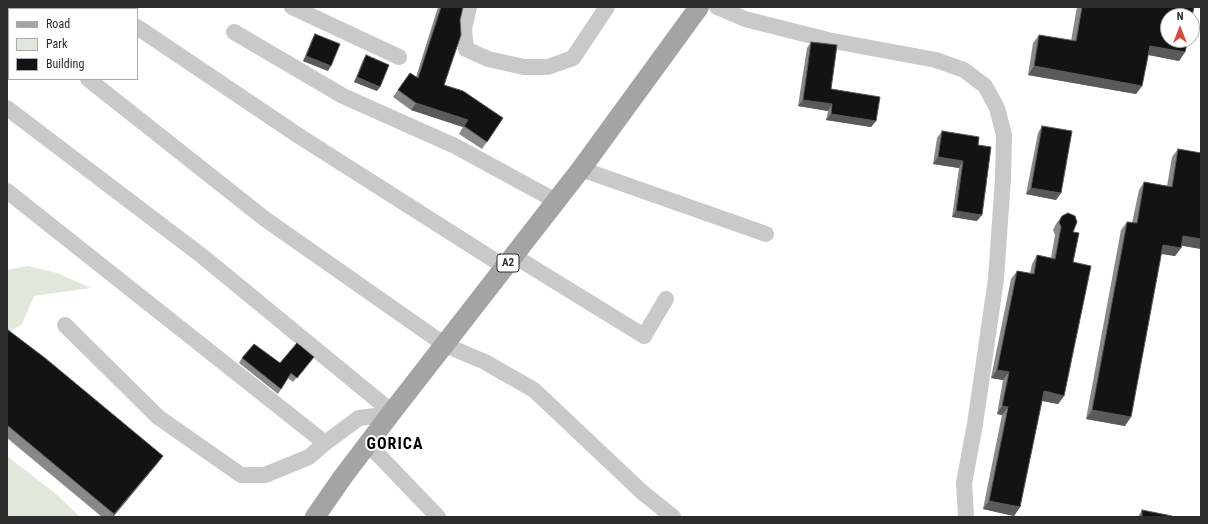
<!DOCTYPE html>
<html>
<head>
<meta charset="utf-8">
<style>
	body { margin:0 }
	#map { position:relative; width:1208px; height:524px; overflow:hidden; background:#fff; font-family:"Roboto Condensed",sans-serif }
	canvas { display:block }
	.frame { position:absolute; inset:0; border:8px solid #2c2c2c; pointer-events:none }
	.legend { position:absolute; left:8px; top:8px; width:130px; height:72px; box-sizing:border-box; background:#fff; border:1px solid #ababab; margin:0; padding:5px 7px; list-style:none; font-size:12px; color:#2c2c2c }
	.legend li { display:flex; align-items:center; gap:8px; height:20px }
	.legend b { width:20px; border:1px solid #ababab }
	.north { position:absolute; left:1160px; top:8px; width:40px; height:40px; box-sizing:border-box; background:#fff; border:1px solid #ababab; border-radius:50%; rotate:0deg; font-size:11px; font-weight:700; line-height:16px; text-align:center; color:#2c2c2c }
	.north::after { content:''; display:block; margin:auto; width:14px; height:18px; background:#d24c3e; clip-path:polygon(50% 0,100% 100%,50% 72%,0 100%) }
</style>
</head>
<body>
<div id="map">
<canvas width="1208" height="524"></canvas>
<div class="frame"></div>
<ul class="legend">
<li><b style="height:5px;background:#a4a4a4"></b>Road</li>
<li><b style="height:11px;background:#dfe8da"></b>Park</li>
<li><b style="height:11px;background:#131313"></b>Building</li>
</ul>
<div class="north">N</div>
</div>
<script>
const c = document.querySelector('canvas').getContext('2d');
c.lineJoin = 'round';
function paint(path, color) { c.fillStyle = color; c.fill(path, 'evenodd'); }
const shape = rows => new Path2D(rows.map(r => 'M' + r).join(''));
function strokePath(path, color, width, dash) { c.strokeStyle = color; c.lineWidth = width; c.lineCap = dash ? 'butt' : 'round'; c.setLineDash(dash || []); c.stroke(path); }
function write(font, color, halo, rows, align = 'center') {
  c.font = font + ' "Roboto Condensed",sans-serif'; c.lineWidth = 4; c.setLineDash([]); c.textBaseline = 'middle'; c.strokeStyle = halo; c.fillStyle = color; for (const [text, x, y, turn = 0] of rows) {
    c.save(); c.translate(x, y); c.rotate((+turn || 0) * Math.PI / 180); c.textAlign = isNaN(turn) ? turn : align; if (halo) c.strokeText(text, 0, 0); c.fillText(text, 0, 0); c.restore();
  }
}
paint(shape([
	[28,266,57,273,91,288,34,296,22,324,7,333,7,270],
	[7,456,56,494,80,517,7,517]
]), '#dfe8da');
strokePath(shape([
	[108,7,111,9],
	[292,7,399,57],
	[469,7,464,29,466,49,488,59,524,67,548,67,573,58,607,7],
	[717,7,745,19,828,40,936,60,964,70,985,86,997,108,1004,135,1003,178,996,279,975,424,964,483,966,517],
	[24,9,25,7],
	[137,27,299,136,505,267],
	[234,32,343,96,455,146,556,201],
	[7,59,9,54],
	[88,79,265,219,445,345,485,362,534,390,642,492,673,517],
	[7,108,202,256,392,412],
	[581,169,766,234],
	[7,191,325,443,359,418,375,416,387,418],
	[514,256,644,336,666,299],
	[65,325,158,417,241,475,265,475,309,457,325,443],
	[368,444,438,517]
]), '#c9c9c9', 16);
strokePath(shape([
	[315,517,342,478,392,412,581,169,699,7]
]), '#a4a4a4', 20);
paint(shape([
	[438,7,463,7,444,85,503,118,482,149,459,134,463,127,411,110,393,97,410,73,416,77],
	[1077,7,1194,7,1185,52,1179,61,1148,55,1142,86,1136,94,1028,75,1033,43,1039,35,1071,41],
	[315,34,328,71,303,61,312,39],
	[811,42,831,89,876,121,871,127,826,120,828,111,798,106,807,48],
	[366,55,377,91,354,82,363,60],
	[1042,126,1061,193,1056,200,1026,194,1038,133],
	[942,131,978,145,977,221,952,217,959,168,933,164,937,138],
	[1178,149,1201,153,1201,249,1181,245,1181,248,1175,256,1161,254,1125,426,1086,419,1121,230,1127,222,1132,223,1139,190,1144,182,1167,186,1172,157],
	[1062,216,1073,232,1073,262,1064,396,1058,404,1042,401,1020,507,1014,516,983,509,1002,415,997,414,1003,380,991,378,1011,279,1017,271,1030,273,1032,264,1037,255,1051,258,1055,235,1053,230,1056,224],
	[7,331,163,456,157,464,113,517,102,517,7,438],
	[314,357,293,382,288,378,278,394,239,363,242,358,280,363],
	[1142,510,1171,517,1138,517]
]), '#898989');
paint(shape([
	[1150,46,1185,52,1179,61,1144,54],
	[306,56,331,66,328,71,303,61],
	[1034,66,1142,86,1136,94,1028,75],
	[357,77,380,87,377,91,354,82],
	[803,100,832,104,828,111,798,106],
	[416,103,468,120,463,127,411,110],
	[831,114,876,121,871,127,826,120],
	[938,157,963,161,959,168,933,164],
	[1031,188,1061,193,1056,200,1026,194],
	[956,211,982,215,977,221,952,217],
	[1183,236,1201,239,1201,249,1177,245],
	[1163,245,1181,248,1175,256,1157,253],
	[997,370,1009,372,1003,380,991,378],
	[1044,391,1064,396,1058,404,1038,400],
	[1002,406,1008,407,1002,415,997,414],
	[1092,410,1131,417,1125,426,1086,419],
	[163,456,157,464,113,517,112,517],
	[989,501,1020,507,1014,516,983,509]
]), '#5a5a5a');
const building = shape([
	[441,7,463,7,460,20,461,35,444,85,463,91,503,118,487,142,464,126,468,120,416,103,398,90,410,73,418,78,441,7],
	[1082,7,1194,7,1192,16,1168,16,1168,40,1188,40,1185,52,1150,46,1142,86,1034,66,1039,35,1076,41,1082,7],
	[315,34,340,44,331,66,306,56,315,34],
	[811,42,837,45,831,89,880,97,876,121,831,114,832,104,803,100,811,42],
	[366,55,389,65,380,87,357,77,366,55],
	[1042,126,1072,131,1061,193,1031,188,1042,126],
	[942,131,979,137,978,145,991,147,982,215,956,211,963,161,938,157,942,131],
	[1178,149,1201,153,1201,239,1183,236,1181,248,1163,245,1131,417,1092,410,1127,222,1137,223,1144,182,1172,187,1178,149],
	[1068,213,1075,216,1077,222,1073,232,1079,233,1073,262,1091,266,1064,396,1044,391,1020,507,989,501,1008,407,1002,406,1009,372,997,370,1017,271,1034,274,1037,255,1055,259,1061,227,1059,222,1062,216,1068,213],
	[8,330,45,358,163,456,114,514,7,425,7,331,8,330],
	[297,343,314,357,297,378,291,373,281,389,242,358,254,344,280,363,297,343],
	[1142,510,1172,516,1171,517,1142,517,1142,510]
]);
paint(building, '#131313');
strokePath(building, '#5a5a5a', 1);
for (const [x, y, w] of [
	[508,263,22]
]) { const box = new Path2D(); box.roundRect(x - w / 2, y - 9, w, 18, 3); c.fillStyle = '#fff'; c.fill(box); strokePath(box, '#2c2c2c', 1); }
write('bold 11px', '#2c2c2c', null, [
	["A2",508,263]
]);
c.letterSpacing = '1px';
write('bold 16px', '#000', '#fff', [
	["GORICA",395,445]
]);
c.letterSpacing = '0px';
</script>
</body>
</html>
